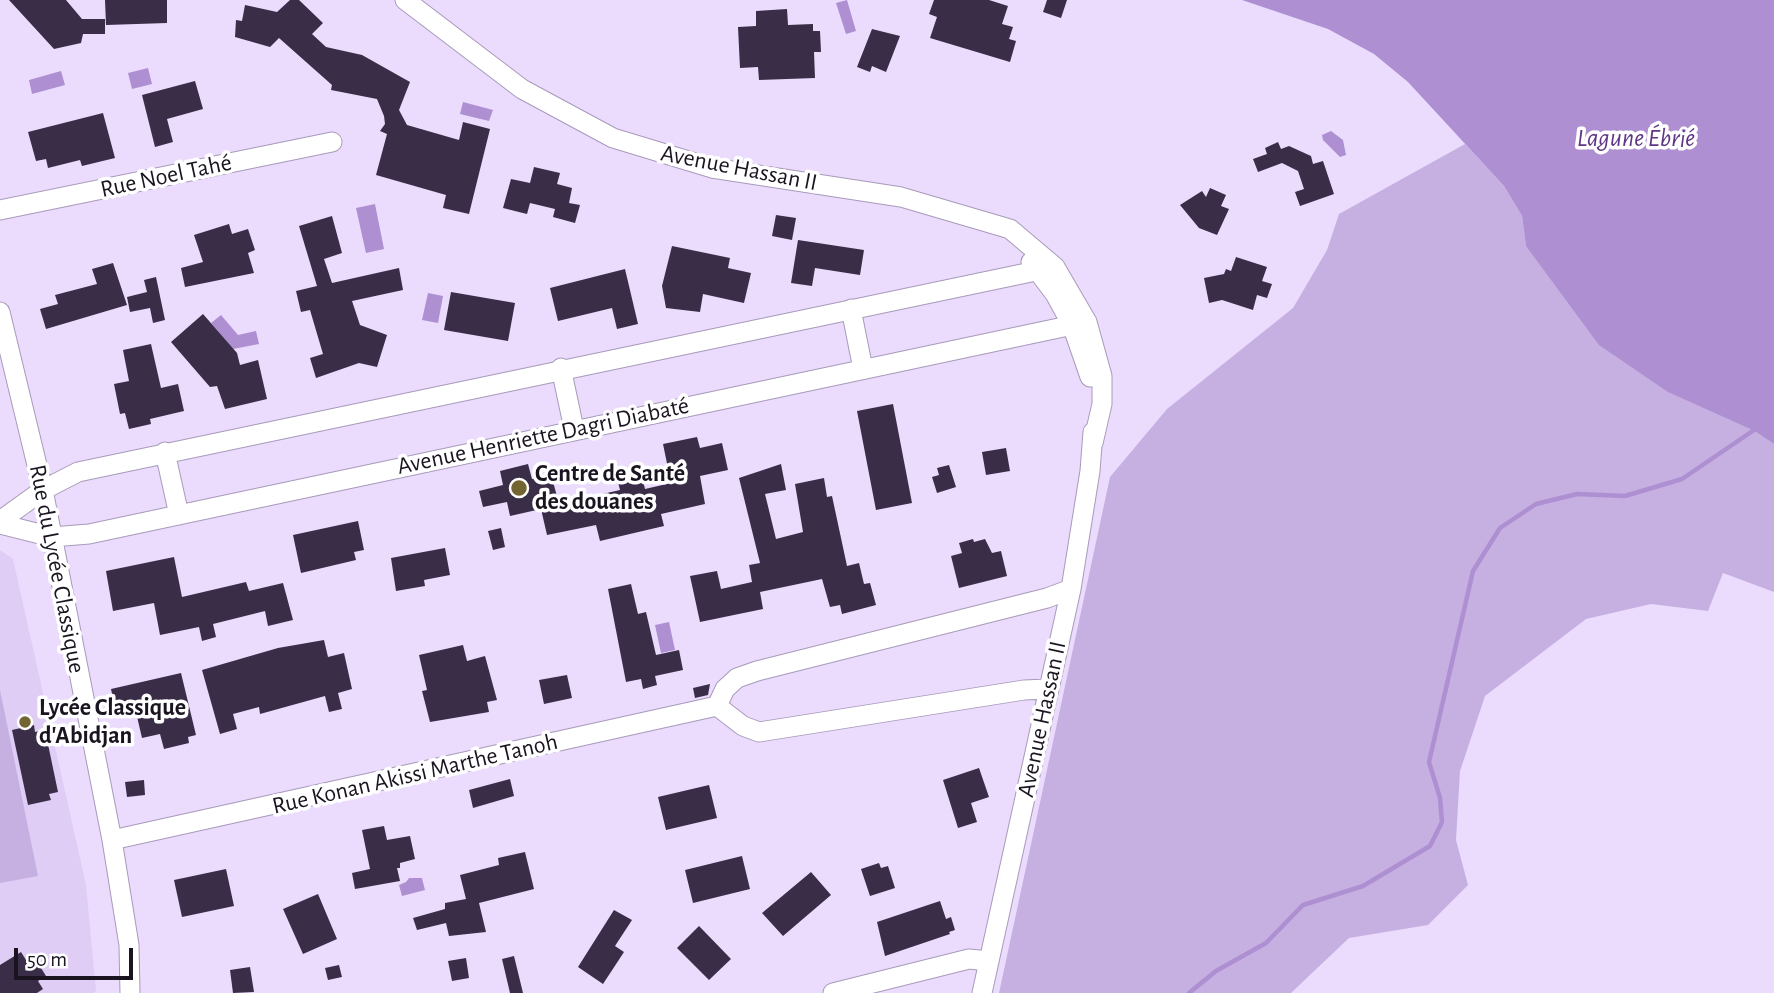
<!DOCTYPE html>
<html>
<head>
<meta charset="utf-8">
<style>
	body { margin:0 }
	#map { position:relative; width:1774px; height:993px; overflow:hidden; background:#ebdcfe; font-family:"Alegreya Sans",sans-serif }
	canvas { display:block }
	.scale { position:absolute; left:14px; top:948px; width:119px; height:32px; box-sizing:border-box; border:4px solid #1a1420; border-top:0; padding-left:9px; font-size:21px; line-height:24px; white-space:nowrap; color:#1a1420; -webkit-text-stroke:5px #fff; paint-order:stroke }
</style>
</head>
<body>
<div id="map">
<canvas width="1774" height="993"></canvas>
<div class="scale">50 m</div>
</div>
<script>
const c = document.querySelector('canvas').getContext('2d');
c.lineJoin = 'round';
function paint(path, color) { c.fillStyle = color; c.fill(path, 'evenodd'); }
const shape = rows => new Path2D(rows.map(r => 'M' + r).join(''));
function strokePath(path, color, width, dash) { c.strokeStyle = color; c.lineWidth = width; c.lineCap = dash ? 'butt' : 'round'; c.setLineDash(dash || []); c.stroke(path); }
function write(font, color, halo, rows, align = 'center') {
  c.font = font + ' "Alegreya Sans",sans-serif'; c.lineWidth = 7; c.setLineDash([]); c.textBaseline = 'middle'; c.strokeStyle = halo; c.fillStyle = color; for (const [text, x, y, turn = 0] of rows) {
    c.save(); c.translate(x, y); c.rotate((+turn || 0) * Math.PI / 180); c.textAlign = isNaN(turn) ? turn : align; if (halo) c.strokeText(text, 0, 0); c.fillText(text, 0, 0); c.restore();
  }
}
paint(shape([
	[0,550,13,559,86,885,96,991,93,993,0,993]
]), '#dfcdf5');
paint(shape([
	[1465,144,1504,186,1522,216,1526,246,1774,444,1774,592,1723,573,1708,611,1651,604,1586,619,1485,696,1460,771,1456,840,1468,885,1428,925,1349,938,1291,993,999,993,1110,477,1167,409,1293,308,1327,250,1339,214],
	[0,690,38,876,0,883]
]), '#c6b0e1');
paint(shape([
	[847,0,856,31,846,34,836,3],
	[1242,0,1774,0,1774,444,1755,431,1668,392,1599,345,1526,246,1522,216,1504,186,1408,82,1374,54,1328,29],
	[148,68,152,84,132,89,128,73],
	[61,71,65,85,32,94,29,80],
	[463,102,493,110,489,121,460,114],
	[1331,131,1343,140,1346,155,1340,157,1323,140,1322,135],
	[375,204,384,249,366,253,356,208],
	[428,293,443,296,438,323,422,320],
	[221,315,238,335,256,331,259,344,233,349,211,323],
	[669,622,675,650,661,653,655,625],
	[409,878,422,878,425,890,402,896,399,885,406,882]
]), '#ae8fd1');
strokePath(shape([
	[1189,993,1216,971,1266,943,1303,905,1363,886,1430,846,1442,822,1440,798,1429,762,1473,571,1500,528,1536,504,1577,494,1625,496,1682,479,1757,428]
]), '#ae8fd1', 4.5);
paint(shape([
	[9,0,66,0,82,19,105,19,105,34,83,34,81,43,54,49],
	[105,0,167,0,167,23,106,25],
	[290,0,299,0,323,23,312,34,326,47,362,55,410,82,399,110,407,125,459,140,463,122,490,129,469,214,443,208,446,195,376,175,387,134,380,131,385,124,384,116,377,99,331,90,332,85,279,38,270,47,235,37,236,20,242,21,245,5,277,12],
	[934,0,989,0,1008,6,1002,24,1013,27,1009,39,1016,41,1010,62,930,38,937,17,929,14],
	[1047,0,1067,0,1061,18,1043,12],
	[787,9,788,25,813,24,813,31,820,31,821,52,814,52,815,78,759,80,758,67,740,68,738,27,756,26,756,11],
	[872,29,900,36,886,72,872,66,870,72,857,67],
	[195,81,203,109,167,119,173,142,155,147,142,95],
	[103,113,115,158,82,166,80,160,48,168,46,159,36,161,28,132],
	[1278,142,1281,149,1289,146,1311,156,1313,164,1323,161,1334,194,1300,206,1295,192,1304,189,1298,171,1282,163,1258,172,1253,159,1267,154,1265,148],
	[534,167,560,173,557,184,572,188,569,203,580,205,575,223,553,217,555,209,530,203,527,214,503,208,511,179,530,183],
	[1210,188,1226,195,1221,206,1229,209,1217,235,1199,228,1180,205,1202,191,1206,197],
	[776,215,796,218,792,240,772,236],
	[332,216,342,253,324,259,332,283,399,268,403,290,352,301,360,325,387,335,377,367,359,363,316,378,310,358,323,354,310,310,301,312,296,291,317,286,299,226],
	[229,224,232,234,248,229,255,250,248,253,254,273,185,287,181,268,203,262,194,235],
	[798,240,864,250,860,275,815,268,812,286,791,283],
	[672,246,730,258,728,268,751,273,744,303,703,294,700,312,666,308,662,286],
	[1236,257,1267,267,1262,281,1272,284,1267,298,1257,295,1253,310,1222,300,1209,303,1204,278,1224,274,1226,269,1231,271],
	[113,263,127,305,46,329,40,309,58,304,55,295,97,284,92,269],
	[625,269,638,324,617,329,612,308,558,321,550,288],
	[156,277,165,320,153,323,150,308,130,312,127,297,147,292,144,280],
	[451,292,515,303,508,341,444,330],
	[203,314,237,353,240,365,258,360,267,399,225,409,217,386,210,387,171,342],
	[151,344,161,388,178,384,184,411,150,419,151,424,129,429,125,413,120,414,114,384,129,381,123,350],
	[893,404,912,503,876,510,857,411],
	[697,437,700,448,722,443,728,470,700,476,705,504,661,514,664,526,600,541,596,525,547,535,541,509,510,516,507,502,483,507,479,491,503,485,500,471,528,464,532,479,551,474,559,504,620,490,617,478,641,472,645,489,671,483,663,444],
	[1006,448,1010,471,986,475,982,452],
	[781,464,786,490,765,494,776,539,803,532,795,484,824,478,827,497,832,496,847,566,859,563,864,584,870,583,876,605,842,614,840,605,830,607,822,579,760,592,763,609,700,622,690,576,717,571,721,589,752,582,749,565,760,563,739,478],
	[949,465,956,487,937,493,932,477,939,475,937,468],
	[358,521,364,550,354,552,356,560,301,573,293,535],
	[501,528,505,547,493,550,488,531],
	[973,539,974,542,985,539,992,553,1001,551,1007,576,959,588,951,556,962,553,959,543],
	[445,548,450,575,424,580,425,586,396,591,391,558],
	[174,557,182,597,246,582,249,591,283,583,293,620,268,626,265,611,213,624,216,637,202,641,199,627,160,635,154,603,113,611,106,571],
	[631,584,638,614,646,612,656,655,679,650,683,670,655,676,657,685,643,689,641,679,626,682,608,589],
	[324,640,328,657,344,653,352,689,338,693,342,709,329,712,325,696,260,714,259,707,233,714,237,729,220,734,202,670,278,648],
	[463,645,467,661,485,656,497,700,487,702,489,712,430,722,422,691,427,690,419,655],
	[181,673,196,735,188,737,189,743,164,749,160,734,142,738,135,708,116,712,111,689],
	[567,675,572,698,544,704,539,680],
	[710,684,708,695,695,698,693,688],
	[34,725,35,732,45,730,58,792,49,794,51,800,28,805,12,730],
	[979,768,989,797,971,803,977,822,958,828,943,780],
	[510,779,514,796,473,808,469,790],
	[144,780,145,795,127,797,125,782],
	[709,785,717,818,666,830,658,797],
	[384,826,387,840,410,836,415,859,400,863,400,868,397,868,400,881,355,889,352,873,370,869,362,830],
	[525,852,534,889,479,903,486,932,449,936,446,923,417,930,413,918,445,909,445,903,466,899,460,875,499,865,498,858],
	[742,856,750,889,693,903,685,870],
	[879,863,881,868,888,866,895,888,870,896,861,869],
	[226,869,234,906,182,917,174,880],
	[811,872,831,895,783,936,762,913],
	[318,894,337,939,303,954,283,909],
	[940,901,946,919,951,917,955,930,949,932,950,934,885,956,877,922],
	[614,910,632,920,615,946,624,952,603,984,578,967],
	[699,926,731,959,709,980,677,948],
	[21,952,31,968,38,963,46,976,38,981,43,989,37,993,0,993,0,965],
	[514,956,523,993,510,993,502,959],
	[466,958,469,978,452,981,448,961],
	[339,965,342,977,328,980,325,968],
	[250,967,254,992,233,993,230,970]
]), '#3a2d47');
const minor = shape([
	[405,0,522,89,613,138,712,168,901,197,1010,229,1055,267,1087,322,1102,376,1102,404,1093,443],
	[0,210,332,142],
	[1031,262,1055,294,1072,325,1090,377],
	[851,309,863,369],
	[0,312,43,490,112,840,129,945,130,993],
	[561,368,574,429],
	[165,452,179,515],
	[0,521,43,490,78,472,1055,267],
	[0,524,52,537,89,534,1087,322],
	[717,706,743,726,759,732,1024,690,1047,689],
	[112,840,717,706,725,689,737,678,757,671,1047,598,1071,589],
	[833,993,969,959,989,961],
	[982,993,1071,589,1090,471,1093,432]
]);
strokePath(minor, '#a89aba', 21);
strokePath(minor, '#fff', 19);
for (const [x, y, r, color] of [
	[519,488,9,"#726532"],
	[25,722,7,"#726532"]
]) { const dot = new Path2D(); dot.arc(x, y, r, 0, 2 * Math.PI); c.fillStyle = color; c.fill(dot); strokePath(dot, '#fff', 2.5); }
write('24px', '#1a1420', '#fff', [
	["Avenue Hassan II",739,168,11],
	["Rue Noel Tahé",166,176,-12],
	["Avenue Henriette Dagri Diabaté",543,436,-12],
	["Rue du Lycée Classique",57,569,79],
	["Avenue Hassan II",1042,719,-78],
	["Rue Konan Akissi Marthe Tanoh",415,774,-13]
]);
write('bold 24px', '#1a1420', '#fff', [
	["Centre de Santé",535,474],
	["des douanes",535,502],
	["Lycée Classique",39,708],
	["d'Abidjan",39,736]
], 'left');
write('italic 26px', '#5f3685', '#fff', [
	["Lagune Ébrié",1636,138]
]);
</script>
</body>
</html>
